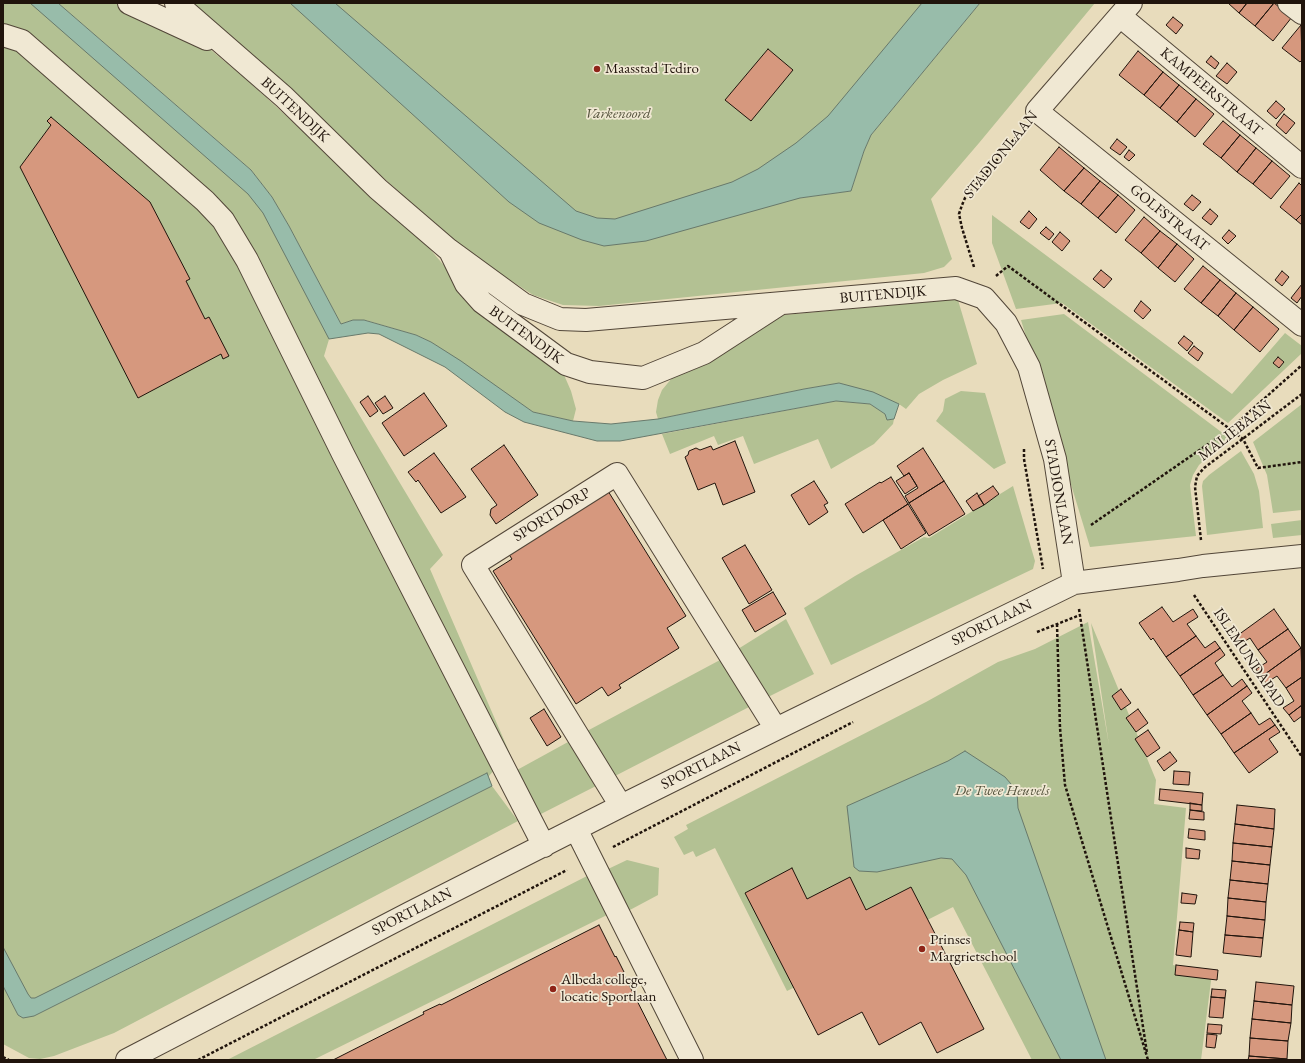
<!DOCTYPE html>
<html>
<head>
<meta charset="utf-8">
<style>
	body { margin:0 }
	#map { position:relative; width:1305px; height:1063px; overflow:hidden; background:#e8dcbc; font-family:"EB Garamond",serif }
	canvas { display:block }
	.frame { position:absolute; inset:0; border:4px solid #20140c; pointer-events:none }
</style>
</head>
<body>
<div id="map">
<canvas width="1305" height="1063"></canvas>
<div class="frame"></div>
</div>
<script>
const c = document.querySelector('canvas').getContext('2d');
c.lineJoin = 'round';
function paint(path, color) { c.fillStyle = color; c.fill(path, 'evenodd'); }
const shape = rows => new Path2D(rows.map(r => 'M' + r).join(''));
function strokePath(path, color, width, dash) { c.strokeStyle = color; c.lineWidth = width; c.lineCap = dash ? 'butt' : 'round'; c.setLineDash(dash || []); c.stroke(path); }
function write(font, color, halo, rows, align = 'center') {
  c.font = font + ' "EB Garamond",serif'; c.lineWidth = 3.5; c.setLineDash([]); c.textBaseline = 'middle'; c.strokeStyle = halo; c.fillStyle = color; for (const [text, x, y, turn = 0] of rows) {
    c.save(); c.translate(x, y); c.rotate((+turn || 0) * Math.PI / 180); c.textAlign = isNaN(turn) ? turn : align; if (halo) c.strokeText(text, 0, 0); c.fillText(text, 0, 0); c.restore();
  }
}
paint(shape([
	[3,3,40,3,245,180,333,326,324,356,443,555,430,569,517,770,568,742,596,786,539,815,496,768,481,785,30,1006,3,960],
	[58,3,123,3,181,38,211,50,247,80,424,242,469,295,561,368,571,391,576,409,573,421,533,412,431,342,416,335,365,320,353,320,341,324,289,226,272,197,251,170],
	[190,3,293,3,549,207,329,3,947,3,800,198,851,191,864,151,871,135,980,3,1095,3,979,143,931,199,952,259,944,267,924,273,599,306,563,305,533,295,504,276,448,236],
	[992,215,1232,394,1285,333,1302,346,1302,353,1228,423,1062,303,1016,309,992,243],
	[949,300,958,300,977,364,943,380,919,394,906,409,899,404,839,383,804,389,658,419,656,412,658,400,662,390,672,378,784,315],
	[1064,314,1228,437,1199,465,1193,475,1190,485,1196,536,1090,547,1021,320],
	[961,391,985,393,1006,463,994,469,936,421,943,411,945,399],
	[836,401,870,404,885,414,887,420,894,419,893,424,874,444,831,469,818,439,754,464,743,436,718,445,714,436,670,454,662,434],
	[1302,404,1302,510,1273,513,1267,475,1253,442],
	[1241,451,1254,474,1259,491,1263,528,1207,535,1202,486,1203,481,1209,475],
	[1013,486,1035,561,1033,569,831,665,804,608,855,576,924,537,929,538],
	[1302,520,1302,535,1273,538,1271,524],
	[786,619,814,674,768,697,738,649],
	[1088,622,1109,745,1091,623,1156,780,1154,804,1186,808,1173,965,1212,973,1201,1060,1032,1060,953,907,787,991,715,848,696,857,693,851,684,855,674,837,688,829,686,825,926,702,998,662,1035,649],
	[720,660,749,707,615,776,587,731],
	[492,786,518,821,114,1033,54,1056,40,1059,29,1058,3,1044,3,986,18,1015,34,1016],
	[627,860,659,868,658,895,628,911,606,870],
	[587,876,607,915,313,1060,227,1060]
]), '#b3c193');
const water = shape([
	[30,3,58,3,251,170,272,197,289,226,341,324,353,320,364,320,416,335,431,342,461,361,533,412,573,421,611,424,658,419,804,389,839,383,873,392,899,404,894,419,887,420,885,414,870,404,836,401,620,441,597,441,524,422,505,412,445,367,379,334,368,333,329,339,263,213,248,194,30,3],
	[290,3,335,3,576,211,597,218,615,219,732,182,758,169,796,143,828,116,922,3,980,3,871,135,864,151,851,191,800,198,646,241,604,246,582,240,539,223,509,202,290,3],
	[965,751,1005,777,1017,791,1018,808,1106,1060,1061,1060,966,875,952,859,941,858,877,872,859,871,854,867,847,806,948,761,965,751],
	[487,773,492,786,34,1016,23,1018,18,1015,3,986,3,947,28,994,31,998,35,998,487,773]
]);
paint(water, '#98bcaa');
strokePath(water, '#68796b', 1);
const building = shape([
	[1228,3,1247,3,1239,13,1228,3],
	[1247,3,1274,3,1255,26,1239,13,1247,3],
	[1274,3,1292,17,1273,41,1255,26,1274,3],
	[1173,17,1183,25,1176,34,1166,25,1173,17],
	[1301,25,1302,60,1300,62,1282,48,1301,25],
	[768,49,793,70,751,121,725,100,768,49],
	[1138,51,1163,72,1144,95,1119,75,1138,51],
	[1211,56,1219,63,1215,69,1206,62,1211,56],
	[1227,63,1237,72,1227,84,1216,76,1227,63],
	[1163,72,1179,85,1160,108,1144,95,1163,72],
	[1179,85,1196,99,1177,122,1160,108,1179,85],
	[1196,99,1214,114,1195,137,1177,122,1196,99],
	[1276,101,1285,109,1276,119,1267,111,1276,101],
	[1284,114,1295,123,1286,134,1276,125,1284,114],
	[51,117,150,202,190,279,186,281,205,319,209,317,229,356,223,359,221,354,138,398,20,167,51,125,47,121,51,117],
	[1223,121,1240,135,1221,158,1203,144,1223,121],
	[1240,135,1256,148,1237,172,1221,158,1240,135],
	[1117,139,1127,147,1120,155,1110,148,1117,139],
	[1059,147,1084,168,1064,191,1040,170,1059,147],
	[1256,148,1272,161,1253,184,1237,172,1256,148],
	[1129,150,1135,155,1129,161,1124,157,1129,150],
	[1272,161,1290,176,1271,199,1253,184,1272,161],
	[1084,168,1100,181,1081,204,1064,191,1084,168],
	[1100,181,1118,195,1098,218,1081,204,1100,181],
	[1299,183,1302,186,1302,214,1296,220,1280,207,1299,183],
	[1118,195,1135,210,1116,233,1098,218,1118,195],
	[1192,195,1201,202,1193,211,1184,204,1192,195],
	[1210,209,1218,216,1211,225,1202,218,1210,209],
	[1029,211,1037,219,1029,229,1020,222,1029,211],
	[1302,214,1302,225,1296,220,1302,214],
	[1144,217,1160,231,1141,253,1125,240,1144,217],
	[1046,227,1054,234,1049,240,1040,233,1046,227],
	[1229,230,1236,236,1228,244,1222,238,1229,230],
	[1160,231,1177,244,1158,268,1141,253,1160,231],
	[1060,232,1070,241,1062,251,1052,242,1060,232],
	[1177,244,1194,259,1175,282,1158,268,1177,244],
	[1203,266,1220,280,1201,303,1184,289,1203,266],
	[1101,270,1112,279,1104,288,1093,279,1101,270],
	[1282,271,1289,277,1282,286,1275,280,1282,271],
	[1220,280,1236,293,1218,316,1201,303,1220,280],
	[1302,284,1302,296,1297,303,1291,298,1302,284],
	[1236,293,1253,307,1234,330,1218,316,1236,293],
	[1141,301,1151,310,1143,319,1134,311,1141,301],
	[1253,307,1279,329,1260,352,1234,330,1253,307],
	[1184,336,1193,343,1187,351,1178,343,1184,336],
	[1194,346,1203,353,1198,361,1188,353,1194,346],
	[1278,357,1284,362,1279,368,1273,363,1278,357],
	[424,393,447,426,404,456,382,423,424,393],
	[368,396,378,411,370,417,360,402,368,396],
	[385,396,393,408,383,414,375,403,385,396],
	[735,441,755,492,723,505,715,483,698,490,685,457,688,455,689,451,696,448,700,450,711,446,713,450,735,441],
	[504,445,538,495,496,524,490,515,491,509,497,505,471,469,504,445],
	[923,448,944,481,909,503,905,496,918,488,909,473,904,476,897,466,923,448],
	[434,453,466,497,441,513,418,480,416,482,408,472,434,453],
	[909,473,917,486,905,494,896,481,909,473],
	[891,477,908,504,863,533,845,504,880,482,881,483,891,477],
	[814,481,828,503,824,505,828,512,809,525,791,495,814,481],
	[944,481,965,514,929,536,909,503,944,481],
	[993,486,999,494,984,505,978,496,993,486],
	[608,491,686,616,667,628,679,648,619,685,621,688,608,696,602,687,576,704,493,571,512,559,508,553,608,491],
	[977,493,984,505,973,511,966,501,977,493],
	[908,504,926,533,901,549,883,520,908,504],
	[745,545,772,590,749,604,722,558,745,545],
	[773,592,786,614,755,632,742,610,773,592],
	[1162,607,1173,622,1193,609,1198,617,1187,624,1196,636,1166,657,1153,638,1151,640,1139,623,1162,607],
	[1274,609,1288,629,1258,650,1250,638,1239,645,1234,638,1274,609],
	[1288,629,1301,648,1261,677,1256,669,1267,662,1258,650,1288,629],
	[1196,636,1205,648,1215,641,1220,648,1180,676,1166,657,1196,636],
	[1220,648,1225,655,1215,663,1223,675,1193,695,1180,676,1220,648],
	[1301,648,1302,677,1286,688,1277,676,1266,683,1261,677,1301,648],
	[1223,675,1232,687,1242,679,1247,686,1207,715,1193,695,1223,675],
	[1302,677,1302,705,1289,715,1283,708,1294,701,1286,688,1302,677],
	[1247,686,1252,693,1242,701,1251,713,1221,734,1207,715,1247,686],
	[1121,689,1131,703,1121,710,1112,696,1121,689],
	[1302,705,1302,716,1294,722,1289,715,1302,705],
	[544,709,561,737,547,746,530,718,544,709],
	[1138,709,1148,723,1136,732,1126,718,1138,709],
	[1251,713,1259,725,1270,718,1275,725,1234,753,1221,734,1251,713],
	[1275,725,1280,732,1269,739,1278,752,1249,773,1234,753,1275,725],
	[1148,730,1160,748,1147,757,1135,739,1148,730],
	[1170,752,1177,761,1164,771,1157,761,1170,752],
	[1174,771,1190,772,1189,785,1173,784,1174,771],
	[1160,789,1203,793,1202,805,1159,800,1160,789],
	[1190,803,1202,805,1202,811,1190,810,1190,803],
	[1237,805,1275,809,1274,829,1235,824,1237,805],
	[1190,810,1204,812,1204,820,1189,819,1190,810],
	[1235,824,1274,829,1272,847,1233,843,1235,824],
	[1189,829,1205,831,1205,840,1188,838,1189,829],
	[1233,843,1272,847,1270,865,1232,861,1233,843],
	[1186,848,1200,850,1199,859,1186,858,1186,848],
	[1232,861,1270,865,1268,884,1230,880,1232,861],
	[792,868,807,899,850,877,866,910,911,887,984,1029,937,1053,921,1022,879,1045,862,1012,818,1035,745,893,792,868],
	[1230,880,1268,884,1266,902,1228,898,1230,880],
	[1182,893,1197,895,1195,904,1181,903,1182,893],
	[1228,898,1266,902,1265,920,1227,916,1228,898],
	[1227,916,1265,920,1263,938,1225,935,1227,916],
	[1180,922,1194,923,1193,932,1179,930,1180,922],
	[599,925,615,957,616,956,624,972,623,973,667,1060,333,1060,424,1014,423,1012,440,1004,441,1005,599,925],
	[1179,930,1193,932,1191,957,1176,955,1179,930],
	[1225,935,1263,938,1261,957,1223,953,1225,935],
	[1176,965,1218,970,1217,980,1175,975,1176,965],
	[1256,982,1294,986,1292,1005,1254,1001,1256,982],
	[1212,989,1226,990,1225,998,1211,997,1212,989],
	[1211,997,1225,998,1223,1018,1209,1017,1211,997],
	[1254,1001,1292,1005,1291,1023,1252,1019,1254,1001],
	[1252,1019,1291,1023,1288,1041,1250,1038,1252,1019],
	[1208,1024,1222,1025,1221,1034,1207,1033,1208,1024],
	[1207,1034,1217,1035,1215,1048,1206,1047,1207,1034],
	[1250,1038,1288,1041,1287,1059,1249,1056,1250,1038],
	[1249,1056,1287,1059,1287,1060,1248,1060,1249,1056]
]);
paint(building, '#d6987e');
strokePath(building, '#20140c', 1);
const minor = shape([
	[129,3,207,39],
	[176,3,284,97,378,189,449,250,523,304,560,319,586,320,956,288,984,298,1006,323,1029,367,1055,459,1074,583],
	[1131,3,1037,111,1302,325],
	[1289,3,1302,13],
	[1120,16,1302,167],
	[3,35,22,41,205,201,223,220,247,260,343,454,544,846],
	[451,253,466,284,482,302,566,364,590,372,643,378,704,353,778,305],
	[621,806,473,565,617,474,776,729],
	[576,829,692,1060],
	[127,1060,410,913,621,806,776,729,1074,583,1178,570,1203,566,1302,556]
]);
strokePath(minor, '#524638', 24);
strokePath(shape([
	[974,267,962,228,959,214,962,205,965,198,1021,131],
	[996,276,1008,266,1230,429,1243,439,1258,468,1302,462],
	[1024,449,1024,459,1043,569],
	[1091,525,1230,429,1302,365],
	[1201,540,1195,487,1197,476,1204,468,1302,394],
	[1194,595,1302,757],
	[1079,609,1147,1053],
	[1057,624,1060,728,1065,785,1148,1060],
	[1037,632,1080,615],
	[613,847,853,722],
	[3,1057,9,1060],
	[198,1060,567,870]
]), '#20140c', 2.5, [3, 2]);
strokePath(minor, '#f0e8d3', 22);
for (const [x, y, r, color] of [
	[597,69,4,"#8f2418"],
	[922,949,4,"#8f2418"],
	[553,989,4,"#8f2418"]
]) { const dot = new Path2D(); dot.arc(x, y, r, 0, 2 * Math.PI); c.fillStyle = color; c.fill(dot); strokePath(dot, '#f0e8d3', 1.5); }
write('15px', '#20140c', '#f0e8d3', [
	["Maasstad Tediro",605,69],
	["Prinses",930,940],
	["Margrietschool",930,957],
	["Albeda college,",561,980],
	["locatie Sportlaan",561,997]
], 'left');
write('15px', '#20140c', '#f0e8d3', [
	["KAMPEERSTRAAT",1211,92,40],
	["BUITENDIJK",295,110,43],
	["STADIONLAAN",1001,155,-51],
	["GOLFSTRAAT",1169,218,39],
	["BUITENDIJK",883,295,-5],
	["BUITENDIJK",526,335,36],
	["MALIEBAAN",1235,431,-38],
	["STADIONLAAN",1058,492,80],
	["SPORTDORP",552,515,-32],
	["SPORTLAAN",992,623,-26],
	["ISLEMUNDAPAD",1249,658,56],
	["SPORTLAAN",701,766,-27],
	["SPORTLAAN",412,912,-27]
]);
write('italic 15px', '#53513b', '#f0e8d3', [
	["Varkenoord",618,114],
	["De Twee Heuvels",1002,791]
]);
</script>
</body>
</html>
